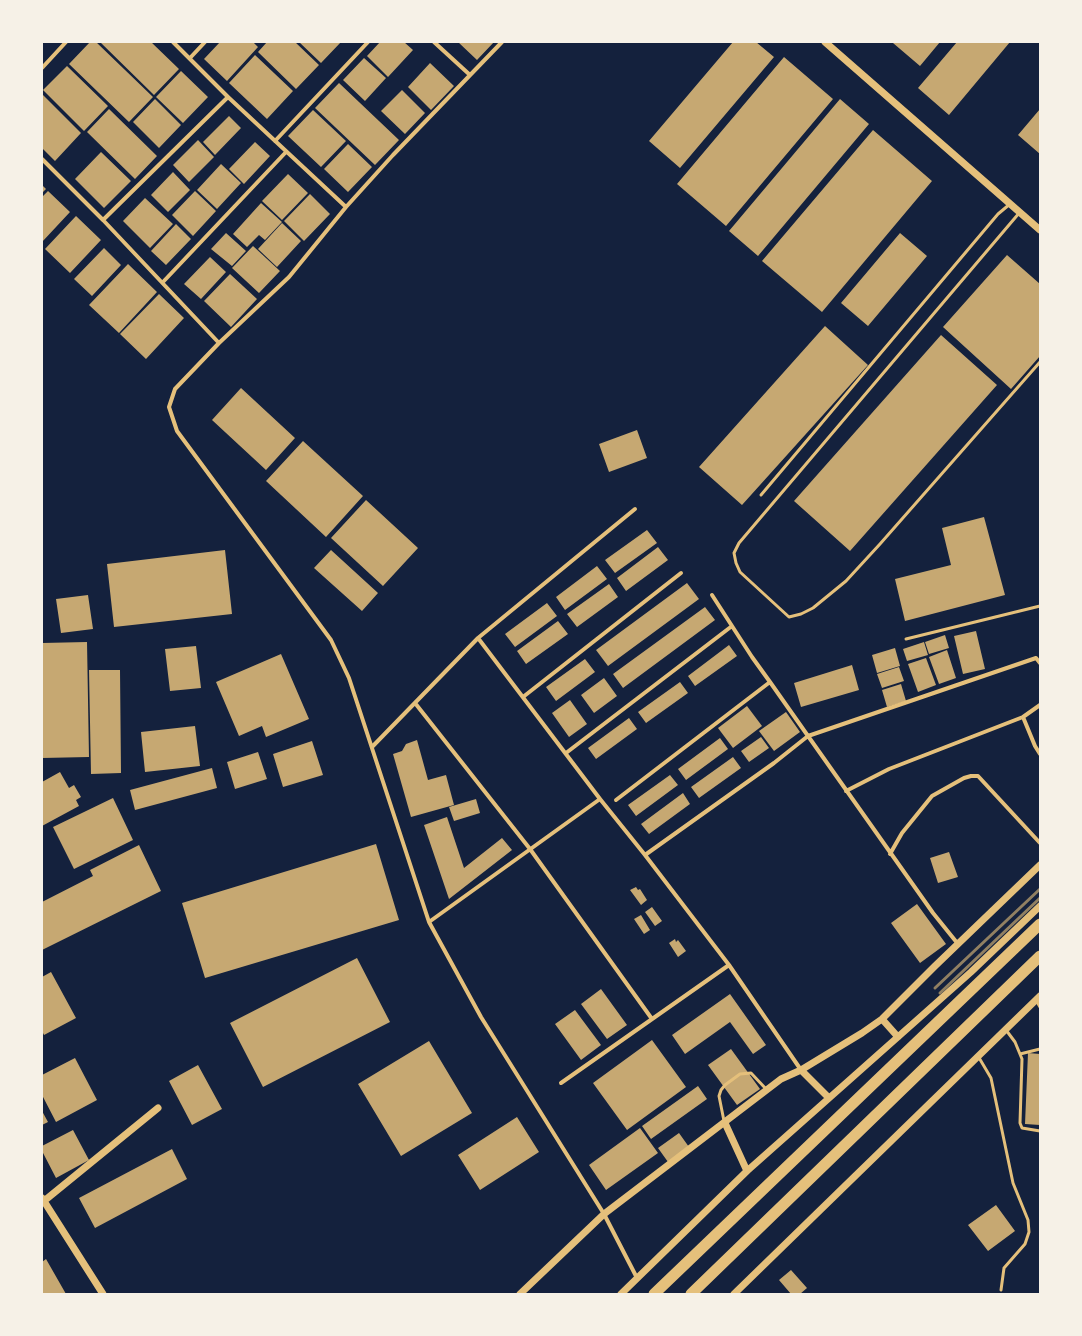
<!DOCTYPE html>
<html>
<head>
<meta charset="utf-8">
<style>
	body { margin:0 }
	#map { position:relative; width:1082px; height:1336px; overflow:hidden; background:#14213d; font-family:"Archivo Narrow",sans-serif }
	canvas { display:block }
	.frame { position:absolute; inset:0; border:43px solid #f6f1e7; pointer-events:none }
</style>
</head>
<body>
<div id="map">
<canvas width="1082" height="1336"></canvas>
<div class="frame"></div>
</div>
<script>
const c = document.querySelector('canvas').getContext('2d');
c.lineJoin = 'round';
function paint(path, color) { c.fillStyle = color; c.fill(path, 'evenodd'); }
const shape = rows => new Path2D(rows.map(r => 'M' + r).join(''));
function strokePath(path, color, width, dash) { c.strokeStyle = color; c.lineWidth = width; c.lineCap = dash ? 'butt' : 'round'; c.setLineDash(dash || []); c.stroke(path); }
paint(shape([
	[90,42,96,42,153,97,129,122,69,64],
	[100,42,151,42,179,69,154,95],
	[220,42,253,42,258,47,227,81,204,59],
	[267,42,295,42,319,65,296,89,258,52],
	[299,42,341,42,321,63],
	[380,42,404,42,413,50,388,77,367,56],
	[458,42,494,42,477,60],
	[733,42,756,42,774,57,680,168,649,141],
	[894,42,940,42,920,66,893,43],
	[957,42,1010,42,949,115,918,88],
	[255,55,293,91,267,119,229,83],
	[784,57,833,99,726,226,677,184],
	[364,58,386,78,365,101,343,80],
	[430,63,454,86,431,110,408,87],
	[67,66,108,106,84,131,43,90],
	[181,71,208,97,183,123,156,97],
	[339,83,399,140,375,165,315,108],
	[402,90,425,113,405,134,381,111],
	[42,94,81,133,55,161,42,148],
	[155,99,181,125,159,148,133,122],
	[840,99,869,124,758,256,729,231],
	[109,109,157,156,135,179,87,132],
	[1040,109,1040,154,1018,135],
	[313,110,346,141,321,167,288,136],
	[229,116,241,128,215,155,203,142],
	[873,130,932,181,822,312,762,261],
	[198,140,214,157,189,182,173,165],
	[255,142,270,156,244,184,229,169],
	[348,144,372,167,348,192,324,169],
	[101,152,131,181,104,208,75,179],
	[221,164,241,183,217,209,197,190],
	[173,172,190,190,168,212,151,195],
	[288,174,308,193,282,220,262,201],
	[42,185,46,189,42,193],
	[48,191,70,212,42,242,42,197],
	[195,191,216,211,193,236,172,215],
	[310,194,330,214,304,241,284,221],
	[145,198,173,224,150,248,123,221],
	[261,203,282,222,265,240,259,235,247,247,233,234],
	[76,216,101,240,70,273,45,249],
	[282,223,301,241,277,267,258,249],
	[176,224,191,239,166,265,151,251],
	[226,233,246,251,232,266,211,249],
	[900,233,927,256,868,326,841,303],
	[253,246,280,271,259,293,232,268],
	[104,248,121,265,92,296,74,279],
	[1007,255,1040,284,1040,356,1011,389,943,327],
	[210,257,226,272,201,299,184,284],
	[128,264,157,292,119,333,89,305],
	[230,274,257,299,231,327,204,301],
	[159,294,184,318,146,359,120,334],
	[825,326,868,365,742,505,699,467],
	[941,335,997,385,850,551,794,501],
	[241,388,295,438,266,470,212,420],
	[637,430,647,458,609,472,599,444],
	[303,441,363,496,326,537,266,481],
	[366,500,418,548,383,586,331,538],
	[984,517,1005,595,905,621,895,579,951,565,942,528],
	[647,530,657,543,615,573,605,560],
	[658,547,668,560,626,591,617,578],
	[225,550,232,614,114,627,107,564],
	[331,550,378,593,362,611,314,568],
	[597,566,607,579,565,610,556,597],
	[687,583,699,599,608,666,596,650],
	[609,584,618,597,577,627,567,614],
	[88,595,93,629,61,633,56,599],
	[547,603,557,616,515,647,505,634],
	[705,607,715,620,623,688,613,674],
	[558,621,568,634,526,664,517,651],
	[976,631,985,669,963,674,954,636],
	[945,635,949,648,929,654,925,642],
	[87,642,89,757,42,758,42,643],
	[924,642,928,655,907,661,903,649],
	[729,645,737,656,695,686,688,676],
	[196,646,201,688,170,691,165,649],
	[895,648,900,666,877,673,872,655],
	[947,650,956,678,939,684,929,657],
	[281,654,309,719,266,737,262,726,239,736,216,682],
	[926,658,936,685,918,692,908,664],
	[585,659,595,672,556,701,546,687],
	[852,665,859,690,801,707,794,683],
	[899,667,904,681,882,688,877,674],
	[89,670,120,670,121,773,91,774],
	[604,678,617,696,594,713,581,695],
	[680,682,688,693,646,723,638,712],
	[901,684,906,701,887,707,882,690],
	[570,700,587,724,569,737,552,713],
	[747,706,762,726,733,748,718,728],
	[786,712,800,732,774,751,759,731],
	[629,718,637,729,596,759,588,748],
	[195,726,200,766,145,772,141,732],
	[761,737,769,748,749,762,741,751],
	[720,738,728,749,686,780,678,769],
	[417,740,428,780,446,775,454,805,411,817,393,754,402,751,406,744],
	[312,741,323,775,283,787,273,754],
	[258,752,267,779,235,789,227,762],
	[733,757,741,768,699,798,691,787],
	[212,768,217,788,135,810,130,790],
	[60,772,69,788,74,785,81,797,76,800,79,806,42,826,42,782],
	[670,775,678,785,636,816,628,805],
	[683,793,690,804,649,834,641,824],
	[113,798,133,840,74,869,53,827],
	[476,799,480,813,454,821,449,807],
	[447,817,464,868,502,838,512,850,449,899,424,825],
	[376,844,399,920,205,978,182,903],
	[139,845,161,891,42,950,42,902,93,876,90,870],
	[949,852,958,877,938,883,930,858],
	[636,887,638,890,640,889,647,900,641,905,630,890],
	[917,904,946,944,920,963,891,923],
	[652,907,662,921,655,926,645,912],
	[641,915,650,930,644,934,634,919],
	[675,939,676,942,678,940,686,951,678,957,669,943],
	[357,958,390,1022,263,1087,230,1023],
	[51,972,76,1018,44,1035,42,1031,42,977],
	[601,989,627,1025,607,1039,581,1004],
	[730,994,766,1045,753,1054,730,1022,685,1054,672,1035],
	[575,1010,601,1045,581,1060,555,1024],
	[652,1040,686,1087,627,1130,593,1083],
	[429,1041,472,1113,401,1156,358,1084],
	[731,1049,760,1089,737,1105,708,1065],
	[1028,1053,1040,1054,1040,1125,1025,1124],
	[75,1058,97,1100,56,1122,42,1095,42,1075],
	[198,1065,222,1109,192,1125,169,1081],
	[698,1086,707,1099,651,1139,642,1126],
	[42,1111,48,1122,42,1125],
	[517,1117,539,1152,480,1190,458,1155],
	[640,1128,658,1153,606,1190,589,1165],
	[73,1130,89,1160,56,1178,42,1151,42,1146],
	[679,1133,689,1147,668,1162,658,1148],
	[172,1149,187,1179,95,1228,79,1198],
	[996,1205,1015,1231,988,1251,968,1225],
	[46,1259,66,1294,42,1294,42,1262],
	[791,1270,807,1288,800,1294,791,1294,779,1280]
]), '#c6a872');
strokePath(shape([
	[1020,212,739,543,734,553,736,563,740,572,789,617,801,614,813,608,846,581,880,544,1040,362],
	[761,495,998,214,1010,204],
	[906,639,1040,606],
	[1036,1000,1040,1007],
	[1006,1030,1015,1042,1022,1059,1020,1123,1022,1128,1040,1131],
	[1020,1054,1040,1049],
	[978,1056,991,1078,1013,1183,1028,1220,1029,1232,1025,1244,1004,1268,1001,1290],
	[724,1121,719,1096,721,1090,725,1085,740,1074,751,1073,767,1090]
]), '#e5c07b', 3);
strokePath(shape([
	[173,42,228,97,346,207],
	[434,42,470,75],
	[502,42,393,155,346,207,289,277,219,343,175,389,169,407,177,431,331,640,349,678,429,922,481,1017,604,1214,637,1278],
	[190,58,205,42],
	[42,68,66,42],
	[275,141,368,42],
	[42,159,103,220,219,343],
	[103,220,228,97],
	[163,282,286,152],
	[635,509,478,638,600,799,645,855,729,965,801,1070],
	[770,682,808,736,1036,658,1040,663],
	[523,697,681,573],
	[415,703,530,849,652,1019],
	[1023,717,1035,746,1040,754],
	[372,747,478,638],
	[566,753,732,626],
	[846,791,889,769,1023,717,1040,705],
	[616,800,770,682,752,657,712,595],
	[890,854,902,833,932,796,964,778,971,776,978,776,1040,843],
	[645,855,774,763,808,736,933,913,958,944],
	[429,922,600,799],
	[561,1083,729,965]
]), '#e5c07b', 4);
strokePath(shape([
	[825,42,1040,230],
	[882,1019,898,1037],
	[801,1070,829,1098],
	[725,1123,747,1171],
	[42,1198,103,1294],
	[44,1201,158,1108],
	[520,1294,604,1214,781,1079,801,1070,862,1033,882,1019,935,966,1040,865],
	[621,1294,747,1171,971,972,1040,906],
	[734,1294,1040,996]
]), '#e5c07b', 7);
strokePath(shape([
	[654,1294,1040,924],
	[691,1294,1040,956]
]), '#e5c07b', 11);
strokePath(shape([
	[935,988,1040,889],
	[940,993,1040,898]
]), '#918062', 3);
</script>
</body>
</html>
